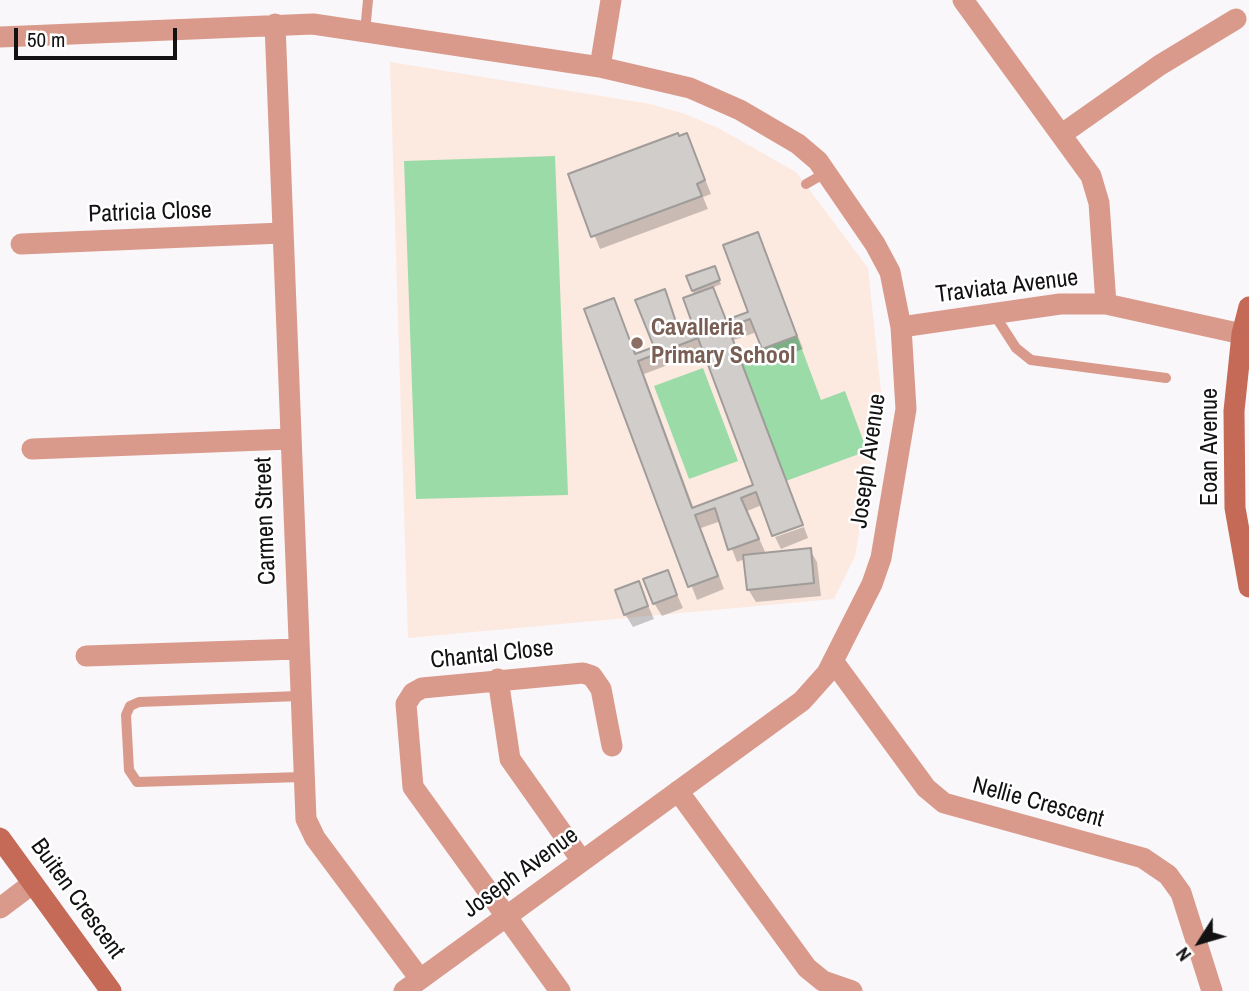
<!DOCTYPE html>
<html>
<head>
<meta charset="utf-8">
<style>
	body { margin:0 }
	#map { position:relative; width:1249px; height:991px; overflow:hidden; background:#f9f7fa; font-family:"Archivo Narrow",sans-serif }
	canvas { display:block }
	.north { position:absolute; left:1165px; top:907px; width:70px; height:70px; -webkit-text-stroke:5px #fff; paint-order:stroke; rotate:233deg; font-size:19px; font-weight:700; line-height:28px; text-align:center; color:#131213 }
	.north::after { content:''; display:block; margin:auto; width:24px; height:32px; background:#131213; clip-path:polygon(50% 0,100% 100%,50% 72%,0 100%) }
	.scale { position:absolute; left:14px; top:28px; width:163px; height:32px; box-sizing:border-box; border:4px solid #131213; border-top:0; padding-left:9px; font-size:21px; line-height:24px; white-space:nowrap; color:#131213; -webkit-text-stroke:5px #fff; paint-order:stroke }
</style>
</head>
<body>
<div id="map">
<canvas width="1249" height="991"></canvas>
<div class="north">N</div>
<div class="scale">50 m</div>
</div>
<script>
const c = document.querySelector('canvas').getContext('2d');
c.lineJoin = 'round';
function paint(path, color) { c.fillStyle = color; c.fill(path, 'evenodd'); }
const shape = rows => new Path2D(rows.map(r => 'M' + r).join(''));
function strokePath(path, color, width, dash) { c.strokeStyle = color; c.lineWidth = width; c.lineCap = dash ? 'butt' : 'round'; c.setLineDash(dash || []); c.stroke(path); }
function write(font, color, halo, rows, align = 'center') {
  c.font = font + ' "Archivo Narrow",sans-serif'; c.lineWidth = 5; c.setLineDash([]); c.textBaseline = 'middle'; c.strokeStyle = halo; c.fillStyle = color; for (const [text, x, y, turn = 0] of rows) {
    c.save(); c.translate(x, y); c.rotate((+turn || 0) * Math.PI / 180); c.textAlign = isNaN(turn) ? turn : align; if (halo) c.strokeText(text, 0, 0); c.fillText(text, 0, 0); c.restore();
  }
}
paint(shape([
	[390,62,650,104,685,114,718,128,796,172,868,268,882,401,855,556,834,599,408,638]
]), '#fce9e0');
paint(shape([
	[555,156,568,495,416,499,404,161],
	[797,336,821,400,845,391,867,451,786,481,740,357],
	[703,368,738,461,689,479,654,386]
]), '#9bdba7');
paint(shape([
	[687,135,711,194,703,197,708,209,600,249,570,175],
	[758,234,803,349,771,361,757,332,734,340,803,523,773,534,762,505,747,511,766,554,810,550,817,562,821,596,756,602,748,589,745,559,737,562,721,521,701,528,724,589,697,600,586,310,613,300,637,355,657,348,664,291,683,338,698,332,693,290,716,272,721,284,712,288,727,321,750,313],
	[705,351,755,486,694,509,644,374],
	[804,527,808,538,781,549,775,537],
	[667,572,683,608,662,616,654,603],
	[638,583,654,619,633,627,625,614]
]), '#0003');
const building = shape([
	[678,133,679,136,687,133,705,180,697,184,702,196,591,237,568,174,678,133],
	[758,232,797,336,762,349,750,319,728,327,803,525,772,536,756,492,741,498,759,539,728,550,715,508,695,515,718,576,688,587,584,309,614,298,635,354,654,347,635,300,665,289,681,337,695,331,683,298,713,287,726,320,748,312,723,245,758,232],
	[698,338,753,485,692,508,638,361,698,338],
	[715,266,720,280,692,291,686,276,715,266],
	[811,548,814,583,747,590,743,555,811,548],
	[668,570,677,595,653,604,643,579,668,570],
	[639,581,648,606,624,615,615,590,639,581]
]);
paint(building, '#d0cdcb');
strokePath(building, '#9f9c9a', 2);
strokePath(shape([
	[365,32,368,0],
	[806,184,827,172],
	[994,314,1016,348,1031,360,1166,378],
	[299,696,139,702,130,706,126,715,129,770,137,782,302,777]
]), '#d99a8c', 10);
strokePath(shape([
	[963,0,1091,176,1099,203,1106,304],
	[275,24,306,819,315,838,420,979],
	[0,37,313,24,600,67,690,88,740,110,798,144,818,161,875,244,890,272,901,327,906,409,881,558,872,584,827,673,802,701,404,991],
	[600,67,611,0],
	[1062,134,1160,65,1236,19],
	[21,244,282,233],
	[901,327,1060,304,1106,304,1242,334],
	[32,449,289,439],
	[86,656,297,649],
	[833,661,926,788,944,803,1143,858,1168,875,1181,893,1212,991],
	[498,679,510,759,582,861],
	[678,791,807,968,823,981,852,991],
	[0,908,32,884],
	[560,991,413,787,406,704,413,693,422,688,583,673,592,676,601,689,612,746]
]), '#d99a8c', 21);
strokePath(shape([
	[1249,307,1242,334,1234,411,1235,508,1249,587],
	[0,838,111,991]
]), '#c46a56', 21);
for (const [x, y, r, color] of [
	[637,343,7,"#8d6e63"]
]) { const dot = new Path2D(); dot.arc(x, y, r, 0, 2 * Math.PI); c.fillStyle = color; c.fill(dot); strokePath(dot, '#fff', 2.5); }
write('24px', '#131213', '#fff', [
	["Patricia Close",150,213,-2],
	["Traviata Avenue",1007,287,-7],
	["Eoan Avenue",1211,447,-90],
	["Joseph Avenue",869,461,-82],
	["Carmen Street",266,521,-92],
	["Chantal Close",492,655,-6],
	["Nellie Crescent",1038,803,15],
	["Joseph Avenue",521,873,-36],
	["Buiten Crescent",77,899,54]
]);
write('bold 24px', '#785e54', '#fff', [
	["Cavalleria",651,329],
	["Primary School",651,357]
], 'left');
</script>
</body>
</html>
